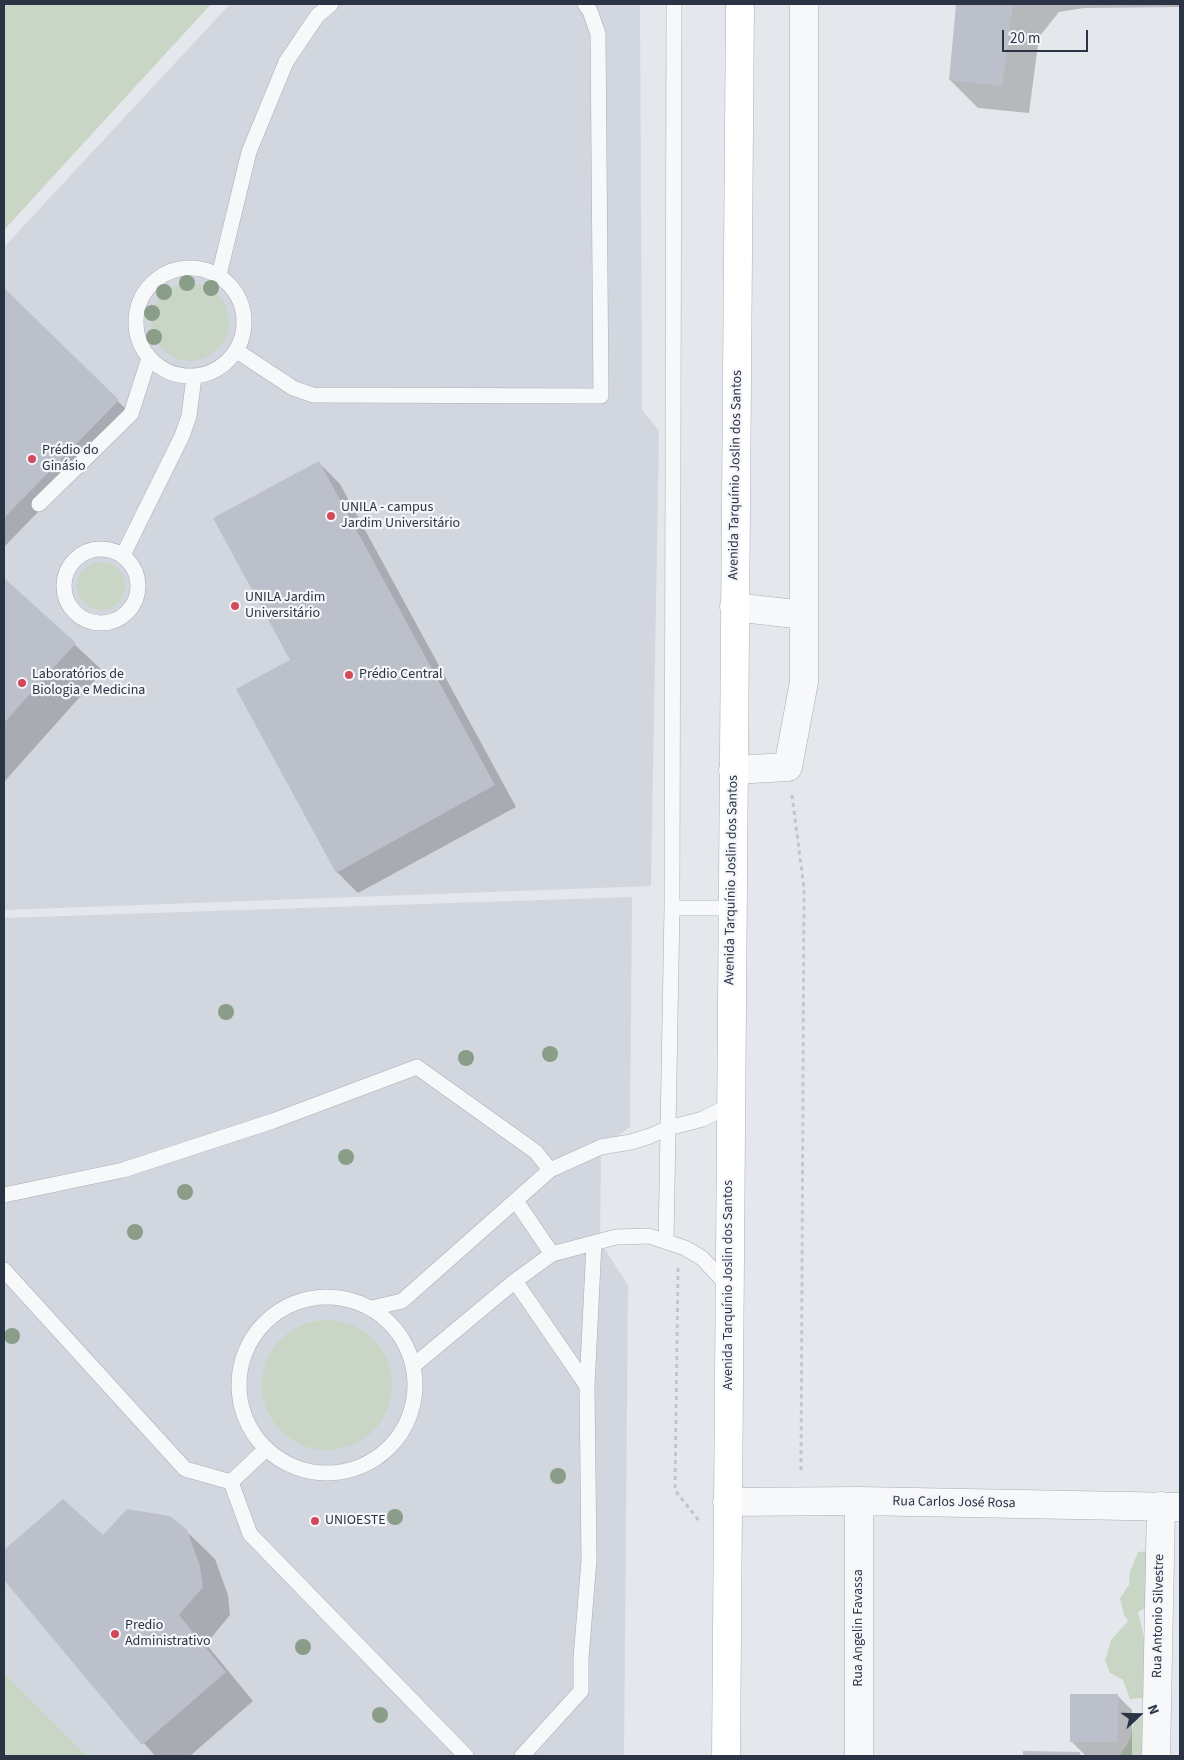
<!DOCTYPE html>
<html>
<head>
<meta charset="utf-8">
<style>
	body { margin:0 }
	#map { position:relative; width:1184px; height:1760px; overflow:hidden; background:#e4e7ec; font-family:"Source Sans 3",sans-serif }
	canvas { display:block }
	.frame { position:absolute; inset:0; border:5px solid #2b3445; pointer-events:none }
	.north { position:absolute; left:1114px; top:1690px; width:50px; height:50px; -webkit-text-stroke:4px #f4f6f9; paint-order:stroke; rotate:69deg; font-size:14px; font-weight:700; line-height:20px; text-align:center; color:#2b3445 }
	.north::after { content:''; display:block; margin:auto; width:18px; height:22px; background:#2b3445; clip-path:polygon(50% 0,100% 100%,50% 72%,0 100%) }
	.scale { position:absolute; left:1002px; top:30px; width:86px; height:22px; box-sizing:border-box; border:2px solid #2b3445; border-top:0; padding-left:6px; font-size:15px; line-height:18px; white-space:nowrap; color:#2b3445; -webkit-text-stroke:4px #f4f6f9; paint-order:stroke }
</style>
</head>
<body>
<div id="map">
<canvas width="1184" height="1760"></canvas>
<div class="frame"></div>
<div class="north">N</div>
<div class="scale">20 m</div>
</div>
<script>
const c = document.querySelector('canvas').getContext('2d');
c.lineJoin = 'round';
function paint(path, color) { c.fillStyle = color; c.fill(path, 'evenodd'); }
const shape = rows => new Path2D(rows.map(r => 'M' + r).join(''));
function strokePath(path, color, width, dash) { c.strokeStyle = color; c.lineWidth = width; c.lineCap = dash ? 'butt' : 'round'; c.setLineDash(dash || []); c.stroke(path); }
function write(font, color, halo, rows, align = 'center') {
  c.font = font + ' "Source Sans 3",sans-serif'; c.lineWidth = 4.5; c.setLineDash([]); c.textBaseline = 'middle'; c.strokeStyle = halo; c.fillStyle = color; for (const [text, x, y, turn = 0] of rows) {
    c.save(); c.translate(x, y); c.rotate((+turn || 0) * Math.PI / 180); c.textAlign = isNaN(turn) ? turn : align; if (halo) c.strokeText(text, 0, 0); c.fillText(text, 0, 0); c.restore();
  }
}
paint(shape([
	[230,4,640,4,642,410,659,431,651,886,4,910,4,247],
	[632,897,630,1127,601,1147,600,1242,628,1285,624,1756,4,1756,4,918]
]), '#d2d6de');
paint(shape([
	[4,4,211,4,4,230],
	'151 322a39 39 0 1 1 78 0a39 39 0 1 1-78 0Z',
	'77 586a24 24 0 1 1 48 0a24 24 0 1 1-48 0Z',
	'262 1385a65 65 0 1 1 130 0a65 65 0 1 1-130 0Z',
	[1149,1551,1154,1574,1145,1590,1147,1607,1138,1612,1145,1641,1146,1683,1143,1698,1130,1699,1123,1680,1110,1673,1105,1661,1111,1640,1128,1621,1124,1615,1120,1598,1129,1585,1130,1572,1138,1552],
	[4,1673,87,1756,4,1756],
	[1142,1717,1149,1722,1145,1756,1119,1756,1130,1740,1134,1721]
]), '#c9d6c5');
paint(shape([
	[957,4,1180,4,1180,7,1084,8,1059,12,1039,37,1029,113,978,108,950,80],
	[4,290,132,415,4,547],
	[318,462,340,484,516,807,358,893,337,872],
	[4,579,103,671,4,782],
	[63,1501,103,1536,186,1531,215,1559,228,1595,230,1615,206,1644,253,1701,190,1756,155,1756,4,1578,4,1552],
	[1118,1696,1132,1710,1132,1756,1085,1755,1071,1741],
	[1025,1752,1079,1753,1082,1756,1025,1756]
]), '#0003');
paint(shape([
	[956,4,1016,4,1012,9,1002,86,949,80],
	[4,288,119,400,4,518],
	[319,461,495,785,336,873,236,689,290,660,213,518],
	[4,578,76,643,4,723],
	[63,1499,103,1535,127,1509,170,1516,187,1530,200,1566,203,1587,179,1615,226,1672,142,1745,4,1580,4,1550],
	[1070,1694,1118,1694,1118,1742,1070,1742],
	[1023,1751,1080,1752,1080,1756,1023,1756]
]), '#bbc0ca');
const service = shape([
	'136 322a54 54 0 1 1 108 0a54 54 0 1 1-108 0Z',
	[219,275,249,152,286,62,317,16,331,4],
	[237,351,293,388,313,395,601,396,598,34,590,11,585,4],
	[39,504,131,414,149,358],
	'64 586a37 37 0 1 1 74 0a37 37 0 1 1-74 0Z',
	[123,555,182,436,189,416,194,377],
	[672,908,732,908],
	[4,1195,123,1170,273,1121,417,1067,536,1152,550,1170],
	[516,1201,552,1254],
	[666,1241,672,908,674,4],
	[4,1270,185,1469,231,1482],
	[515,1281,587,1386,589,1560,581,1658,581,1691,522,1756],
	'239 1385a88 88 0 1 1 176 0a88 88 0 1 1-176 0Z',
	[372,1308,402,1301,550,1170,601,1147,631,1142,650,1136,668,1128,703,1119,730,1105],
	[413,1366,515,1281,552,1254,616,1237,649,1236,685,1248,702,1258,728,1286],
	[587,1386,594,1243],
	[231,1482,250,1534,466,1756],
	[231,1482,266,1449]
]);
const minor = shape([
	[734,607,804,615],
	[733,770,788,767,804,682,804,4],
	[859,1501,859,1756],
	[727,1502,859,1501,1180,1507],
	[1156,1756,1161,1506]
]);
const secondary = shape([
	[726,1756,740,4]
]);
strokePath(service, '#a9aeb7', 16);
strokePath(minor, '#a9aeb7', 29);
strokePath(secondary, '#a9aeb7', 29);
strokePath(shape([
	[792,795,804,888,801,1473],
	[678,1268,675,1490,699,1521]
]), '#c2c5cb', 3, [4, 4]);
strokePath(service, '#f7f8fa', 15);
strokePath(minor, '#f7f8fa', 28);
strokePath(secondary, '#fff', 28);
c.fillStyle = '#899d89';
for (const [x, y] of [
	[187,283],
	[211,288],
	[164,292],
	[152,313],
	[154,337],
	[226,1012],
	[550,1054],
	[466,1058],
	[346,1157],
	[185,1192],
	[135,1232],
	[12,1336],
	[558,1476],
	[395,1517],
	[303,1647],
	[380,1715]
]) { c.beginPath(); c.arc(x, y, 8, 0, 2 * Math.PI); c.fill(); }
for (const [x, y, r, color] of [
	[32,459,5,"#d1495b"],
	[331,516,5,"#d1495b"],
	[235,606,5,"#d1495b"],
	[349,675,5,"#d1495b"],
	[22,683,5,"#d1495b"],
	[315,1521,5,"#d1495b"],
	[115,1634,5,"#d1495b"]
]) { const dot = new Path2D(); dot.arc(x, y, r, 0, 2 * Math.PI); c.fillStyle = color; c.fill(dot); strokePath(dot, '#f4f6f9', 2); }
write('14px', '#2b3445', '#f4f6f9', [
	["Prédio do",42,451],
	["Ginásio",42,467],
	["UNILA - campus",341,508],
	["Jardim Universitário",341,524],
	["UNILA Jardim",245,598],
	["Universitário",245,614],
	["Laboratórios de",32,675],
	["Biologia e Medicina",32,691],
	["Prédio Central",359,675],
	["UNIOESTE",325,1521],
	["Predio",125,1626],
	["Administrativo",125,1642]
], 'left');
write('14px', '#2b3445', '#f4f6f9', [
	["Avenida Tarquínio Joslin dos Santos",736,475,-89],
	["Avenida Tarquínio Joslin dos Santos",732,880,-89],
	["Avenida Tarquínio Joslin dos Santos",729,1285,-90],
	["Rua Carlos José Rosa",954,1503,1],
	["Rua Antonio Silvestre",1159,1616,-89],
	["Rua Angelin Favassa",859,1628,-90]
]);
</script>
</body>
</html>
